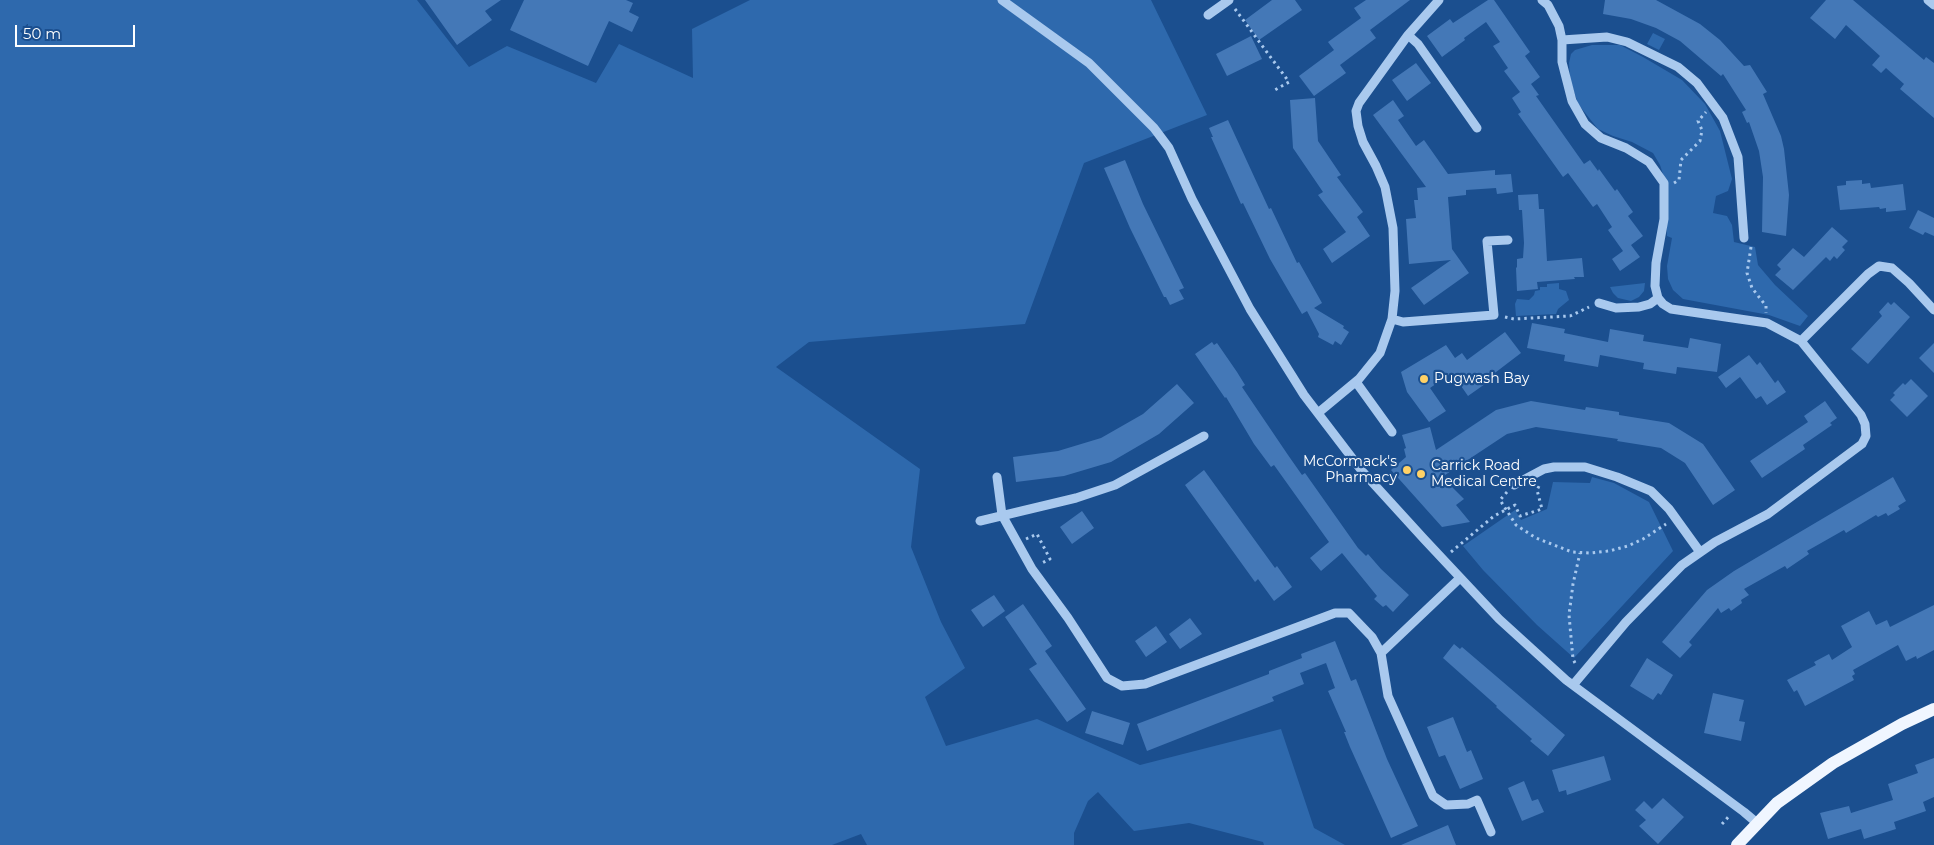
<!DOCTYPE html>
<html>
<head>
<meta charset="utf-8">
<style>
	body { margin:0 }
	#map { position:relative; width:1934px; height:845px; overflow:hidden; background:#1b4f8f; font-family:Montserrat,sans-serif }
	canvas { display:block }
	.scale { position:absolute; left:15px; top:25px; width:120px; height:22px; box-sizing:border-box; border:2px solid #fff; border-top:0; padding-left:6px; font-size:15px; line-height:18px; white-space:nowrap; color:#fff; -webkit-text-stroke:4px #1b4f8f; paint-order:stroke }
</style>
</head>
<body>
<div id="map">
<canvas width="1934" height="845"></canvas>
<div class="scale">50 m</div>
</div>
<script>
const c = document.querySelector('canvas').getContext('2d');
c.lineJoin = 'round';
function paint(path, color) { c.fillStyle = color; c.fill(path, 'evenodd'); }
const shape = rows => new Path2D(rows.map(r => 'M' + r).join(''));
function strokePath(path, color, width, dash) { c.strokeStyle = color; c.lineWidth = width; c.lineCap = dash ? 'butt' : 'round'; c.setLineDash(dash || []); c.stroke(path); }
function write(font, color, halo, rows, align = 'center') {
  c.font = font + ' Montserrat,sans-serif'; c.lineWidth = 4.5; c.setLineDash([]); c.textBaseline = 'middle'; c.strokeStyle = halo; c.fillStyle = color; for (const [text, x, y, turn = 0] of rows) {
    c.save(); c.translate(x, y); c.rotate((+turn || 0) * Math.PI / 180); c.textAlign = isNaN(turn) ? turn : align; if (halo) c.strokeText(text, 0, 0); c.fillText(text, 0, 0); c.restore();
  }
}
paint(shape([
	[0,0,417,0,469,67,507,46,596,83,619,44,693,78,692,29,750,0,1151,0,1207,115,1084,163,1025,324,809,342,776,367,920,469,911,547,941,622,965,668,925,697,946,746,1037,719,1140,765,1281,729,1314,828,1345,845,1264,845,1263,842,1189,823,1134,831,1098,792,1088,801,1074,833,1074,845,867,845,861,834,832,845,0,845],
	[1653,33,1665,39,1659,50,1647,44],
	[1592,45,1620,45,1643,57,1682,80,1705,104,1720,131,1732,179,1728,191,1716,196,1713,213,1727,216,1732,225,1734,242,1755,247,1758,265,1775,285,1808,316,1800,326,1769,315,1683,299,1673,290,1668,279,1667,266,1672,238,1667,236,1665,180,1660,165,1653,153,1632,142,1613,136,1598,129,1578,104,1570,79,1569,63,1571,54,1575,50],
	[1559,283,1559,289,1566,291,1569,300,1558,309,1556,314,1516,316,1515,304,1517,299,1529,300,1534,295,1535,291,1540,290,1540,287,1547,287,1547,284],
	[1645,283,1644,291,1639,297,1631,301,1618,298,1613,293,1610,287],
	[1592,477,1614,483,1649,502,1673,551,1574,658,1537,625,1483,570,1463,546,1515,510,1521,520,1547,509,1553,482,1590,483]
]), '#2e69ad');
paint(shape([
	[425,0,501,0,485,11,492,20,457,45],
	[524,0,626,0,633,3,629,12,639,17,632,32,609,21,588,66,510,30],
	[1272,0,1295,0,1302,10,1259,40,1245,20],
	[1366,0,1410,0,1370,30,1376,38,1340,65,1346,73,1314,96,1299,76,1334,50,1328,42,1361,18,1354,8],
	[1488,0,1494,0,1530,52,1525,56,1540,77,1531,84,1539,95,1536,96,1584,164,1590,160,1598,171,1599,169,1615,191,1617,189,1633,212,1628,216,1643,236,1631,245,1640,257,1620,271,1612,259,1623,251,1608,230,1612,227,1597,204,1593,207,1568,173,1563,177,1518,114,1521,112,1512,98,1520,92,1504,71,1508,68,1493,46,1500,42,1486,22,1464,38,1465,40,1442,57,1427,36,1450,19,1453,23],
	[1605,0,1656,0,1700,24,1720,40,1744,66,1750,65,1767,92,1763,94,1781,136,1784,149,1789,195,1786,236,1762,232,1763,177,1759,151,1749,122,1747,123,1742,112,1746,110,1723,74,1721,76,1680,41,1656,28,1631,19,1603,14],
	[1826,0,1853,0,1924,60,1926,57,1934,63,1934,118,1900,89,1904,84,1886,68,1881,73,1872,65,1880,56,1846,25,1835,39,1810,18],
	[1251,36,1262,59,1227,76,1216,54],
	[1416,63,1431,83,1407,101,1392,80],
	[1315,98,1318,141,1341,175,1337,177,1363,212,1357,217,1370,236,1332,263,1323,249,1346,232,1318,195,1323,192,1293,148,1290,100],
	[1393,100,1404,116,1398,120,1416,146,1424,140,1448,174,1495,170,1495,175,1511,174,1513,192,1497,194,1496,188,1466,190,1466,195,1448,197,1452,249,1469,273,1424,305,1411,288,1451,260,1409,264,1406,219,1416,218,1414,200,1418,200,1417,188,1426,187,1373,115],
	[1228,120,1269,209,1271,208,1297,263,1299,262,1322,303,1314,308,1344,326,1343,328,1349,332,1341,345,1335,341,1333,345,1318,337,1319,334,1307,311,1302,314,1270,259,1243,203,1241,204,1211,137,1213,137,1209,128],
	[1125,160,1143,204,1184,288,1179,290,1184,299,1170,305,1166,297,1164,297,1130,228,1104,168],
	[1862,180,1862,184,1870,183,1871,188,1903,184,1906,210,1886,212,1886,208,1880,209,1879,207,1840,210,1837,186,1846,185,1846,181],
	[1538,194,1539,209,1544,209,1547,261,1582,258,1584,277,1574,277,1575,279,1537,282,1538,289,1517,291,1516,268,1517,267,1517,259,1523,258,1524,243,1522,210,1519,210,1518,195],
	[1918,210,1934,218,1934,236,1925,232,1923,235,1909,228],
	[1832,227,1848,241,1842,247,1845,250,1837,259,1834,256,1830,261,1826,257,1793,290,1775,275,1781,269,1777,265,1793,248,1804,257],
	[1888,302,1891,305,1894,302,1910,317,1868,364,1851,349,1882,316,1879,312],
	[1532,323,1565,329,1564,333,1608,342,1610,329,1644,335,1643,341,1688,348,1690,338,1721,344,1717,372,1677,367,1676,374,1643,369,1644,363,1600,355,1598,367,1564,361,1565,355,1527,348],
	[1505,332,1521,353,1483,382,1485,384,1468,396,1452,373,1430,388,1446,411,1429,422,1407,392,1401,372,1446,345,1455,358,1462,353,1467,360],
	[1212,342,1214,345,1217,343,1237,372,1245,385,1242,387,1288,455,1302,475,1305,473,1358,548,1366,556,1368,554,1381,569,1409,595,1393,612,1386,605,1383,607,1374,599,1377,596,1342,553,1321,571,1310,558,1329,542,1274,465,1271,467,1254,444,1226,397,1225,398,1195,354],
	[1934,343,1934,373,1919,358],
	[1749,355,1757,365,1760,362,1775,383,1778,380,1786,392,1767,405,1761,396,1756,399,1740,377,1726,388,1718,377],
	[1911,379,1928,396,1907,417,1890,400,1895,395,1893,393,1903,383,1905,385],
	[1177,384,1194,403,1159,434,1111,462,1064,476,1016,482,1013,457,1058,451,1101,438,1143,414],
	[1531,401,1585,410,1586,407,1619,412,1619,415,1669,423,1703,444,1735,490,1713,505,1685,463,1661,448,1617,441,1618,439,1536,427,1507,434,1442,477,1464,499,1456,505,1470,522,1442,527,1391,470,1406,457,1404,449,1406,448,1402,435,1430,427,1436,450,1496,410],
	[1825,401,1837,418,1830,423,1832,425,1803,445,1805,449,1762,478,1750,461,1808,422,1804,416],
	[1204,470,1275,568,1277,566,1292,587,1274,601,1258,579,1255,582,1185,485],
	[1893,477,1906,501,1898,506,1900,509,1888,516,1886,513,1878,517,1876,515,1846,533,1844,530,1807,551,1809,554,1787,569,1785,566,1744,589,1749,595,1741,600,1742,603,1731,611,1729,608,1721,613,1718,608,1689,642,1692,645,1680,658,1662,642,1707,590,1734,571],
	[1082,511,1094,528,1072,544,1060,527],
	[994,595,1005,611,983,627,971,610],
	[1023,604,1052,646,1045,651,1086,709,1067,722,1029,669,1037,664,1005,617],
	[1934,605,1934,650,1917,659,1916,656,1906,661,1898,645,1853,670,1855,674,1852,676,1854,680,1805,706,1797,690,1794,692,1787,680,1816,665,1814,662,1829,654,1832,660,1852,647,1841,626,1869,611,1876,625,1887,620,1890,627],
	[1190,618,1202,634,1180,649,1169,634],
	[1156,626,1167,642,1146,657,1135,641],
	[1335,641,1351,681,1356,679,1387,759,1418,826,1391,838,1350,747,1344,732,1346,732,1328,691,1335,688,1326,663,1300,673,1304,684,1272,697,1274,701,1147,751,1137,724,1269,674,1269,671,1302,658,1301,654],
	[1454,644,1460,649,1462,647,1565,735,1548,756,1530,741,1532,739,1496,707,1497,706,1443,658],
	[1647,658,1673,675,1661,695,1658,693,1653,700,1630,686],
	[1713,693,1744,700,1739,721,1745,722,1741,741,1704,733],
	[1092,711,1130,723,1123,745,1085,733],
	[1453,717,1467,752,1471,750,1483,779,1460,789,1445,755,1439,757,1427,727],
	[1604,756,1611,780,1567,795,1566,790,1559,792,1552,770],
	[1934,758,1934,797,1923,802,1926,811,1894,822,1896,829,1864,839,1861,829,1828,839,1820,813,1849,806,1851,813,1893,800,1888,784,1918,773,1915,765],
	[1524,781,1532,801,1538,799,1544,812,1522,821,1508,788],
	[1663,798,1684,817,1658,844,1639,826,1646,820,1635,810,1644,801,1652,809],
	[1448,825,1456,845,1401,845]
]), '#4478b7');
strokePath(shape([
	[1235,9,1289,82,1273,91],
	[1674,183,1679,180,1681,160,1700,141,1702,130,1698,121,1706,112],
	[1751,247,1747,273,1752,288,1766,306,1766,313],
	[1505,317,1514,319,1570,316,1589,307],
	[1507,492,1500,500,1516,525,1536,538,1572,552,1591,553,1609,551,1628,546,1643,539,1666,524],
	[1026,539,1037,534,1050,559,1042,563],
	[1451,552,1494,516,1515,505,1520,516,1542,509,1537,490,1539,486],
	[1575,663,1573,659,1569,615,1573,584,1580,553],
	[1722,824,1730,815]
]), '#a9c9ee', 3, [2.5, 4]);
strokePath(shape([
	[1002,0,1089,63,1154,128,1169,148,1192,199,1250,309,1304,395,1362,471,1424,539,1499,619,1566,680,1744,812,1757,823],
	[1542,0,1548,5,1559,26,1562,40,1562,62,1572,101,1585,124,1601,138,1626,148,1649,162,1664,183,1664,219,1656,263,1655,286,1658,298,1663,304,1671,309,1767,323,1801,341,1861,415,1865,424,1866,436,1862,444,1768,514,1715,542,1682,565,1626,622,1573,685],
	[1928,0,1934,5],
	[1208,15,1229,0],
	[1408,35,1418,44,1477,128],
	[1562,40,1607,37,1627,42,1678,67,1697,83,1723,118,1738,157,1744,238],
	[1599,303,1616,308,1639,307,1650,304,1658,298],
	[1392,319,1403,322,1494,315,1487,241,1508,240],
	[1801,341,1868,274,1879,266,1892,268,1909,283,1934,310],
	[1356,382,1392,432],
	[1318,413,1359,379,1380,353,1392,319,1395,291,1393,228,1385,187,1376,166,1363,142,1358,126,1356,111,1359,103,1408,35,1439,0],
	[997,477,1002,515,1032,569,1068,618,1107,678,1122,686,1145,684,1335,613,1349,613,1372,637,1381,653,1460,578],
	[1514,485,1544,469,1554,467,1585,467,1617,477,1651,491,1669,509,1700,552],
	[980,521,1076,498,1115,485,1204,436],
	[1381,653,1388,696,1433,796,1446,805,1468,804,1477,800,1491,832]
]), '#a9c9ee', 9);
strokePath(shape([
	[1737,845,1777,803,1833,763,1902,724,1934,709]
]), '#f0f6ff', 12);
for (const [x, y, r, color] of [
	[1424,379,5,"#ffd166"],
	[1407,470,5,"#ffd166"],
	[1421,474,5,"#ffd166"]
]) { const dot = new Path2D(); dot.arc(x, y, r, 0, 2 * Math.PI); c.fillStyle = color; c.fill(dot); strokePath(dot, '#1b4f8f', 2); }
write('14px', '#fff', '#1b4f8f', [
	["Pugwash Bay",1434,379],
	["McCormack's",1397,462,"right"],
	["Pharmacy",1397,478,"right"],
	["Carrick Road",1431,466],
	["Medical Centre",1431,482]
], 'left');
</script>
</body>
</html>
